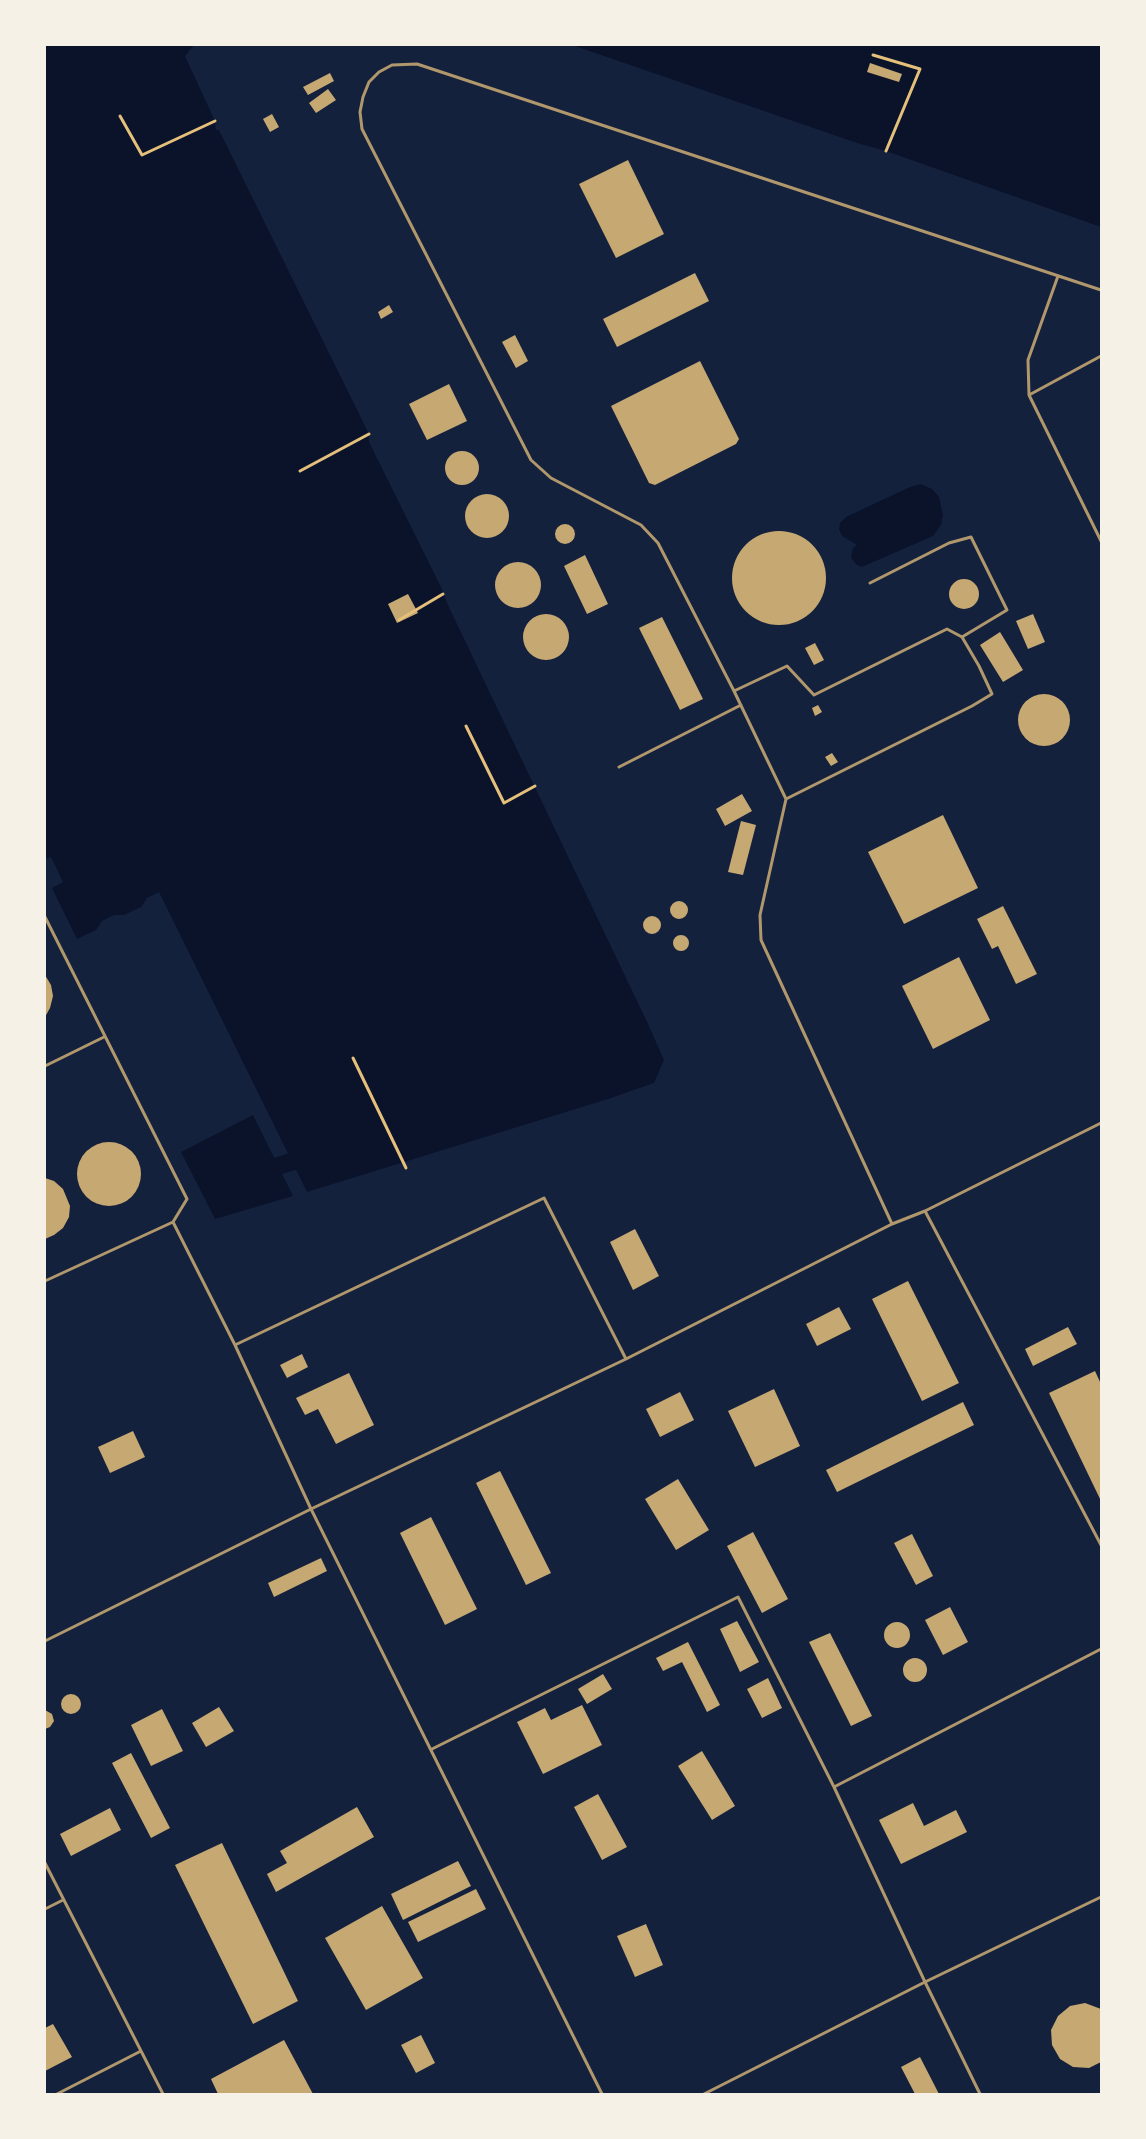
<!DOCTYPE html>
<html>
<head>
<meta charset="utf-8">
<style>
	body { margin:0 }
	#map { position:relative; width:1146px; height:2139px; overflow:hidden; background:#14213d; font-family:Arial,sans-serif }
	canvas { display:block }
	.frame { position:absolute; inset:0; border:46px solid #f6f1e7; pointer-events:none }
</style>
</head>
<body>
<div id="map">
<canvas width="1146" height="2139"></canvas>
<div class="frame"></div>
</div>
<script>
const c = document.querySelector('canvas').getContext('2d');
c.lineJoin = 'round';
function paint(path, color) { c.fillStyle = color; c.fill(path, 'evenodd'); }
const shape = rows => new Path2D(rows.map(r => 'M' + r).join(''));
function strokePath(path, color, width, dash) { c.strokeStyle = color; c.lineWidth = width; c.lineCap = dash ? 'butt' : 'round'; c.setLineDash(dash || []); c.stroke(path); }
paint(shape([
	[45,45,194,45,185,56,215,121,216,130,219,130,369,434,369,442,441,587,447,603,649,1026,664,1060,654,1083,608,1099,307,1192,159,892,147,898,141,907,124,915,114,915,102,921,96,930,77,939,52,888,63,882,51,857,45,859],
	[572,45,1101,45,1101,227,886,151,857,143],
	[921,484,932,489,939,497,943,515,941,525,933,536,862,567,857,565,851,558,853,548,857,545,842,536,839,529,840,523,846,517,910,487],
	[253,1115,293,1196,215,1219,181,1152]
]), '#0b132b');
strokePath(shape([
	[255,1174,305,1157,306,1148]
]), '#0b132b', 18);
paint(shape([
	[870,63,902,74,899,82,867,72],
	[330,73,334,81,308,95,303,87],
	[328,89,336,100,316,113,309,103],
	[272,114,279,127,270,132,263,119],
	[628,160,664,234,616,258,579,184],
	[695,273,709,301,617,347,603,319],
	[389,305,393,312,381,319,378,312],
	[515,335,528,361,516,368,502,342],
	[700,361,739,439,736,444,655,485,649,483,611,406],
	[449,384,467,421,427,440,409,404],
	'445 468a17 17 0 1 1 34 0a17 17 0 1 1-34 0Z',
	'465 516a22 22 0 1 1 44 0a22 22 0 1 1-44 0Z',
	'555 534a10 10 0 1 1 20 0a10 10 0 1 1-20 0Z',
	'732 578a47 47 0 1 1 94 0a47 47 0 1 1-94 0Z',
	[585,555,608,604,587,614,564,566],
	'495 585a23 23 0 1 1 46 0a23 23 0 1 1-46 0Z',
	'949 594a15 15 0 1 1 30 0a15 15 0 1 1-30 0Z',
	[408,594,418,613,397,623,388,604],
	[1033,614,1045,642,1028,649,1016,621],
	'523 637a23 23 0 1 1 46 0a23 23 0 1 1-46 0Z',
	[662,617,703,699,680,710,639,628],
	[1000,632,1023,670,1003,682,980,645],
	[815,643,824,660,814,665,805,648],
	'1018 720a26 26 0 1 1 52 0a26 26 0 1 1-52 0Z',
	[818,705,822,712,815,716,812,708],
	[832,753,838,762,831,766,825,757],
	[742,794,752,811,725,826,716,809],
	[943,815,978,888,904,924,868,852],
	[741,821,756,825,743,875,728,872],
	'670 910a9 9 0 1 1 18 0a9 9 0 1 1-18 0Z',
	[1003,906,1037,974,1016,984,998,946,992,949,977,919],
	'643 925a9 9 0 1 1 18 0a9 9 0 1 1-18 0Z',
	'673 943a8 8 0 1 1 16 0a8 8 0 1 1-16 0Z',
	[959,957,990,1020,933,1049,902,986],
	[45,975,51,985,53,996,50,1008,45,1017],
	'77 1174a32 32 0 1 1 64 0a32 32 0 1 1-64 0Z',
	[45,1178,54,1181,63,1189,70,1206,69,1217,63,1228,54,1235,45,1239],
	[635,1229,659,1276,633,1290,610,1242],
	[908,1281,959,1383,922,1401,872,1299],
	[839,1307,851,1329,817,1346,806,1324],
	[1068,1327,1077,1344,1033,1366,1025,1349],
	[302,1354,308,1367,287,1378,280,1365],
	[1095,1371,1101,1384,1101,1501,1049,1393],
	[349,1373,374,1425,336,1444,318,1409,305,1415,296,1398],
	[774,1389,800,1446,755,1467,728,1411],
	[680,1392,694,1420,660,1437,646,1409],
	[963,1402,974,1425,837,1492,826,1470],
	[133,1431,145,1457,110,1473,98,1447],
	[500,1471,551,1573,526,1585,476,1483],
	[678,1479,709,1530,676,1550,645,1499],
	[431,1517,477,1609,445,1625,400,1533],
	[753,1532,788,1599,762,1613,727,1546],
	[912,1534,933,1576,916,1585,894,1543],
	[321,1558,327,1571,274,1597,268,1583],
	[950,1607,968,1642,943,1655,925,1620],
	[737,1621,759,1662,740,1672,720,1629],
	'884 1635a13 13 0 1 1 26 0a13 13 0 1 1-26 0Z',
	[830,1633,872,1716,851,1726,809,1642],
	[688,1642,720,1705,707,1712,682,1662,663,1671,656,1658],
	'903 1670a12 12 0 1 1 24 0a12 12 0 1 1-24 0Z',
	[603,1674,612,1689,587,1704,578,1689],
	[768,1678,782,1708,762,1718,747,1689],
	'61 1704a10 10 0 1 1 20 0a10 10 0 1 1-20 0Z',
	[582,1705,602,1745,543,1774,517,1722,545,1708,551,1720],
	[219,1707,234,1731,206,1747,192,1723],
	[162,1709,183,1751,151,1766,131,1725],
	[45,1710,52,1714,54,1721,50,1727,45,1729],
	[702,1751,735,1806,712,1820,678,1766],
	[131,1753,170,1828,151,1838,112,1763],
	[598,1794,627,1847,602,1860,574,1807],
	[913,1803,924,1826,956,1810,967,1832,901,1864,879,1820],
	[357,1807,374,1837,276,1892,267,1874,287,1863,280,1851],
	[110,1808,121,1830,71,1856,60,1834],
	[222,1843,298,2001,253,2024,175,1865],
	[458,1861,471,1886,403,1920,391,1894],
	[476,1889,486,1909,418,1942,408,1922],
	[382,1906,423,1978,366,2010,325,1938],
	[646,1924,663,1965,635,1977,617,1936],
	[1085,2003,1101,2009,1101,2062,1089,2068,1073,2067,1060,2059,1052,2045,1051,2030,1058,2016,1070,2006],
	[53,2024,72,2057,45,2071,45,2028],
	[421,2035,435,2063,416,2073,401,2045],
	[284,2040,313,2094,218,2094,211,2079],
	[920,2057,939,2094,915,2094,901,2067]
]), '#c6a872');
strokePath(shape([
	[873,55,920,69,886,151],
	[120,116,142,155,215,121],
	[300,471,369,434],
	[399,620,443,594],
	[466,726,504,803,535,786],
	[353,1058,406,1168]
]), '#e5c07b', 3);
strokePath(shape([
	[1058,276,1028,360,1029,395,1101,541],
	[1029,395,1101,356],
	[734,691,787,666,814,695,947,629,962,637],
	[619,767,741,705],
	[786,799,972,706,992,694,979,666,962,637,1007,610,971,537,949,543,870,583],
	[45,917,187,1199,173,1222],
	[45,1066,104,1037],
	[925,1211,1101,1545],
	[173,1222,235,1345,311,1509,602,2094],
	[892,1224,761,940,760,915,786,799,734,691,658,543,641,525,551,478,531,460,362,129,360,112,363,97,369,82,379,72,392,65,417,64,1101,290],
	[45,1281,173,1222],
	[235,1345,544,1198,626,1359],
	[45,1641,311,1509,626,1359,892,1224,925,1211,1101,1123],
	[432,1749,738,1597,834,1787,925,1982,980,2094],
	[834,1787,1101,1649],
	[45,1863,163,2094],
	[45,1909,63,1900],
	[57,2094,141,2051],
	[704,2094,925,1982,1101,1897]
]), '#b1986c', 3);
</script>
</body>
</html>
